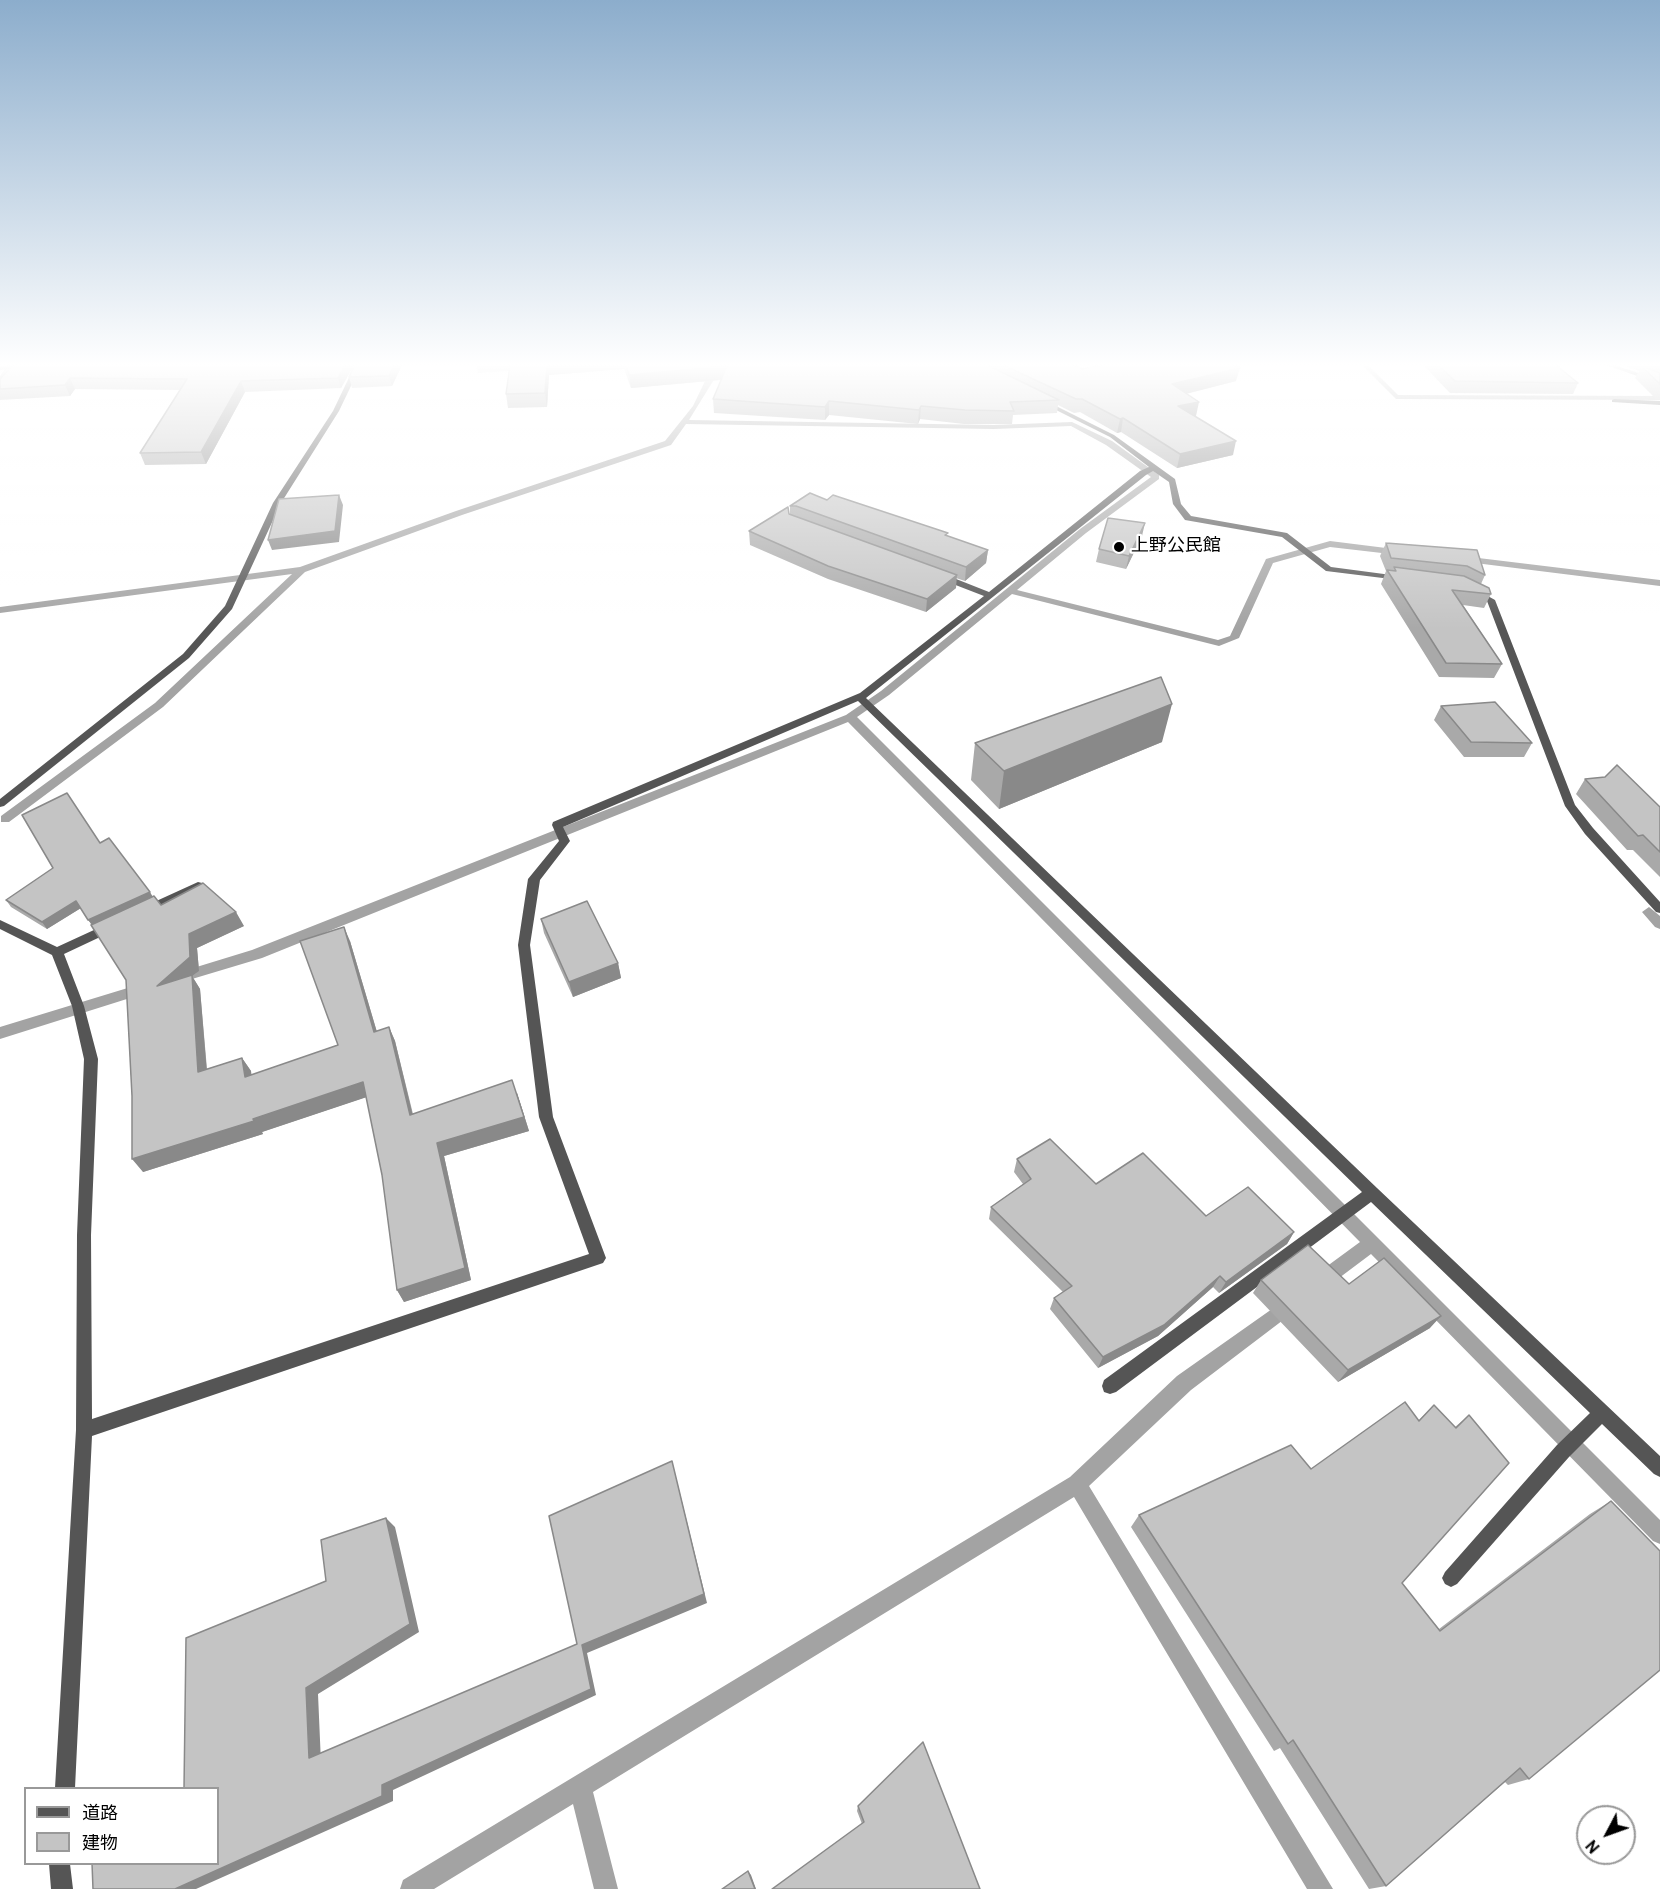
<!DOCTYPE html>
<html>
<head>
<meta charset="utf-8">
<style>
	body { margin:0 }
	#map { position:relative; width:1660px; height:1889px; overflow:hidden; background:#fff; font-family:Overpass,"Noto Sans JP",sans-serif }
	canvas { display:block }
	.legend { position:absolute; left:24px; top:1787px; width:195px; height:78px; box-sizing:border-box; background:#fff; border:2px solid #999; margin:0; padding:8px 10px; list-style:none; font-size:18px; color:#000 }
	.legend li { display:flex; align-items:center; gap:12px; height:30px }
	.legend b { width:30px; border:2px solid #999 }
	.north { position:absolute; left:1576px; top:1805px; width:60px; height:60px; box-sizing:border-box; background:#fff; border:2px solid #999; border-radius:50%; rotate:229deg; font-size:16px; font-weight:700; line-height:24px; text-align:center; color:#000 }
	.north::after { content:''; display:block; margin:auto; width:21px; height:27px; background:#000; clip-path:polygon(50% 0,100% 100%,50% 72%,0 100%) }
</style>
</head>
<body>
<div id="map">
<canvas width="1660" height="1889"></canvas>
<ul class="legend">
<li><b style="height:8px;background:#555"></b>道路</li>
<li><b style="height:16px;background:#c4c4c4"></b>建物</li>
</ul>
<div class="north">N</div>
</div>
<script>
const c = document.querySelector('canvas').getContext('2d');
c.lineJoin = 'round';
const shape = rows => new Path2D(rows.map(r => 'M' + r).join(''));
function paint(path, color) { c.fillStyle = color; c.fill(path, 'evenodd'); }
function strokePath(path, color, width, dash) { c.strokeStyle = color; c.lineWidth = width; c.lineCap = dash ? 'butt' : 'round'; c.setLineDash(dash || []); c.stroke(path); }
function write(font, color, halo, rows, align = 'center') {
  c.font = font + ' Overpass,"Noto Sans JP",sans-serif'; c.lineWidth = 4.5; c.setLineDash([]); c.textBaseline = 'middle'; c.strokeStyle = halo; c.fillStyle = color; for (const [text, x, y, turn = 0] of rows) {
    c.save(); c.translate(x, y); c.rotate((+turn || 0) * Math.PI / 180); c.textAlign = isNaN(turn) ? turn : align; if (halo) c.strokeText(text, 0, 0); c.fillText(text, 0, 0); c.restore();
  }
}
paint(shape([
	[8,365,14,365,0,383,0,376,8,365],
	[717,365,723,365,689,420,994,425,1072,422,1112,441,1159,475,1159,479,1086,533,1017,590,1218,640,1230,636,1266,559,1330,541,1402,550,1402,554,1399,555,1330,547,1273,563,1239,638,1219,646,1012,594,889,695,857,717,1660,1520,1660,1544,1653,1541,1371,1254,1327,1287,1321,1289,1315,1287,1312,1281,1315,1275,1360,1242,848,722,262,958,182,982,177,981,175,977,177,973,252,950,846,715,881,691,1080,529,1151,477,1106,445,1071,426,994,429,686,424,671,445,462,515,305,572,163,707,9,822,1,822,1,816,155,703,292,574,0,613,0,607,300,567,456,511,665,441,693,406,708,375,717,365],
	[1362,365,1368,365,1398,395,1660,396,1660,400,1396,399,1362,365],
	[1462,556,1660,580,1660,586,1459,561,1457,559,1462,556],
	[1649,907,1660,916,1660,929,1655,927,1642,912,1649,907],
	[144,983,149,984,151,988,149,992,0,1039,0,1027,144,983],
	[1289,1297,1295,1299,1298,1305,1295,1311,1191,1390,1089,1486,1333,1889,1307,1889,1074,1497,593,1792,618,1889,594,1889,573,1804,434,1889,400,1889,403,1880,1070,1477,1177,1376,1289,1297]
]), '#a3a3a3');
paint(shape([
	[30,365,28,368,0,370,0,366,30,365],
	[355,365,361,365,339,411,281,503,232,609,189,658,4,806,0,807,0,799,183,654,225,606,273,503,333,411,355,365],
	[1606,365,1614,365,1660,380,1660,384,1606,365],
	[1614,399,1660,401,1660,405,1612,402,1612,400,1614,399],
	[1044,400,1114,435,1175,479,1181,504,1191,516,1287,533,1331,567,1399,576,1403,578,1399,580,1326,571,1282,537,1185,520,1173,504,1169,482,1153,471,1146,475,866,698,1377,1188,1660,1456,1660,1477,1654,1474,1602,1424,1569,1457,1457,1584,1451,1587,1445,1584,1442,1578,1445,1572,1557,1445,1590,1413,1371,1202,1116,1392,1110,1394,1104,1392,1102,1386,1104,1380,1362,1192,858,701,563,827,570,841,540,880,530,945,553,1117,606,1258,603,1263,92,1436,75,1788,55,1788,76,1430,77,1235,84,1059,72,1006,52,955,0,929,0,920,57,947,107,924,115,924,117,927,115,930,64,954,84,1006,98,1059,91,1235,92,1419,589,1254,539,1117,518,945,528,879,559,841,552,825,553,822,860,693,984,596,940,579,940,575,946,575,989,592,1140,471,1149,467,1110,437,1042,403,1041,402,1044,400],
	[1471,590,1477,590,1495,600,1575,805,1593,828,1660,902,1660,913,1656,912,1585,834,1565,806,1487,601,1471,594,1471,590],
	[198,882,202,883,204,886,202,889,149,914,141,914,139,911,141,908,198,882],
	[49,1864,70,1864,73,1889,51,1889,49,1864]
]), '#555');
paint(shape([
	[13,365,354,365,341,388,245,392,206,464,145,465,140,453,180,390,75,389,70,396,0,400,0,379],
	[402,365,392,386,352,388,349,377],
	[476,365,1073,365,1082,369,1236,381,1186,394,1196,416,1195,416,1233,455,1177,468,1121,432,1117,433,1080,412,1074,413,1058,405,1057,413,1013,415,1012,424,964,424,920,419,918,424,829,415,825,420,714,413,713,399,721,380,631,388,624,369,549,375,547,407,508,408,506,394,509,371,478,373],
	[1423,365,1556,365,1578,383,1573,394,1450,393],
	[1622,365,1660,365,1660,399,1656,399,1635,378,1639,371],
	[827,500,988,550,986,563,965,581,956,578,956,588,926,612,828,579,750,545,749,531,789,514,790,515,790,506],
	[1142,536,1126,569,1096,562,1099,549],
	[1386,543,1477,550,1485,575,1481,584,1491,594,1484,608,1463,605,1502,664,1494,678,1439,677,1381,584,1386,571,1380,556],
	[1441,706,1532,743,1524,757,1464,757,1434,720],
	[1162,742,999,809,971,780,975,743],
	[1585,779,1660,807,1660,877,1633,850,1627,850,1576,794],
	[100,843,161,905,244,926,197,948,199,971,192,976,200,989,207,1069,242,1058,251,1071,251,1075,338,1045,350,941,377,1032,389,1027,395,1041,413,1114,517,1093,529,1131,444,1156,471,1280,404,1302,397,1290,382,1175,366,1097,262,1132,263,1134,143,1172,132,1096,126,980,81,908,47,929,11,907,6,900],
	[541,919,618,963,621,978,573,997,544,933],
	[1017,1159,1096,1184,1206,1216,1294,1232,1287,1244,1219,1293,1213,1287,1158,1336,1098,1368,1050,1309,1054,1298,1063,1292,989,1219,991,1207,1023,1184,1014,1172],
	[1261,1280,1349,1284,1430,1328,1338,1382,1253,1293],
	[1434,1405,1455,1427,1469,1415,1402,1583,1439,1629,1590,1514,1611,1501,1529,1779,1508,1785,1505,1782,1386,1886,1369,1889,1280,1748,1274,1751,1131,1527,1139,1515,1311,1469,1419,1420],
	[858,1806,980,1889,862,1824,857,1811]
]), '#a9a9a9');
paint(shape([
	[345,365,354,365,341,388,338,378],
	[394,365,402,365,392,386,389,376],
	[547,365,624,365,624,369,549,375,547,407,545,393],
	[727,366,728,379,631,388,629,375],
	[1240,368,1236,381,1169,398,1172,384],
	[70,378,75,389,70,396,65,385],
	[241,381,245,392,206,464,201,452],
	[829,401,829,415,825,420,825,407],
	[1199,402,1196,416,1175,420,1178,406],
	[921,406,920,419,918,424,919,410],
	[1123,418,1121,432,1117,433,1120,419],
	[1236,441,1233,455,1177,468,1180,454],
	[339,495,343,505,339,542,272,550,268,540],
	[1145,523,1142,536,1126,569,1129,556],
	[988,550,986,563,965,581,966,567],
	[957,575,956,588,926,612,927,599],
	[1172,704,1162,742,999,809,1004,771],
	[150,892,154,899,94,927,88,920],
	[76,901,81,908,47,929,42,922],
	[236,912,244,926,197,948,199,971,192,976,200,989,208,1086,198,1072,157,986,189,934],
	[344,927,350,941,381,1046,374,1032],
	[618,963,621,978,573,997,569,982],
	[389,1027,395,1041,416,1129,410,1115],
	[242,1058,251,1071,254,1091,245,1077],
	[363,1082,370,1096,262,1132,263,1134,143,1172,132,1159],
	[517,1093,529,1131,444,1156,471,1280,404,1302,397,1290,437,1143],
	[1294,1232,1287,1244,1219,1293,1226,1282],
	[1220,1276,1213,1287,1158,1336,1098,1368,1103,1357],
	[1441,1316,1430,1328,1338,1382,1348,1370],
	[672,1461,707,1603,587,1653,596,1695,393,1790,393,1801,196,1889,175,1889,382,1785,582,1645],
	[386,1518,395,1527,419,1632,318,1694,321,1763,309,1758,306,1688],
	[748,1871,751,1875,756,1889,755,1889]
]), '#898989');
const building = shape([
	[13,365,345,365,338,378,241,381,201,452,140,453,187,379,70,378,65,385,0,389,0,379,13,365],
	[355,365,394,365,389,376,349,377,355,365],
	[510,365,547,365,545,393,506,394,510,365],
	[626,365,987,365,1059,400,1010,402,1014,411,965,410,921,406,919,410,829,401,825,407,713,399,727,366,629,375,626,365],
	[1003,365,1073,365,1082,369,1103,365,1233,365,1240,368,1172,384,1199,402,1178,406,1236,441,1180,454,1123,418,1120,419,1082,399,1076,399,1003,365],
	[1438,365,1556,365,1578,383,1455,381,1438,365],
	[1641,366,1660,373,1660,384,1641,366],
	[810,493,827,500,833,495,948,533,945,535,988,550,966,567,796,506,790,506,810,493],
	[339,495,335,531,268,540,279,499,339,495],
	[788,507,789,514,957,575,927,599,828,566,749,531,788,507],
	[1108,518,1145,523,1129,556,1099,549,1108,518],
	[1386,543,1477,550,1485,575,1467,566,1391,558,1386,543],
	[1394,567,1464,576,1489,588,1491,594,1452,590,1502,664,1446,663,1387,570,1396,571,1394,567],
	[1161,677,1172,704,1004,771,975,743,1161,677],
	[1495,702,1532,743,1471,742,1441,706,1495,702],
	[1617,765,1660,807,1660,852,1643,835,1638,836,1585,779,1605,777,1617,765],
	[67,793,100,843,109,838,150,892,88,920,76,901,42,922,6,900,53,868,22,815,67,793],
	[203,883,236,912,189,934,190,957,157,986,192,975,198,1072,242,1058,245,1077,338,1045,300,941,344,927,374,1032,389,1027,410,1115,512,1080,524,1117,437,1143,465,1268,397,1290,382,1175,363,1082,253,1119,254,1121,132,1159,132,1096,126,980,91,925,154,896,161,905,203,883],
	[587,901,618,963,569,982,541,919,587,901],
	[1050,1139,1096,1184,1143,1153,1206,1216,1248,1187,1294,1232,1226,1282,1220,1276,1164,1325,1103,1357,1054,1298,1072,1286,991,1207,1031,1179,1017,1159,1050,1139],
	[1308,1245,1349,1284,1384,1258,1441,1316,1348,1370,1261,1280,1308,1245],
	[1405,1402,1419,1421,1434,1405,1456,1428,1469,1415,1509,1463,1402,1583,1440,1631,1611,1501,1660,1551,1660,1670,1529,1779,1520,1768,1386,1886,1293,1740,1288,1744,1139,1515,1291,1445,1311,1469,1405,1402],
	[672,1461,704,1594,582,1645,591,1689,382,1785,382,1796,175,1889,93,1889,92,1863,218,1863,218,1788,184,1788,186,1638,326,1581,321,1540,386,1518,410,1624,306,1688,309,1758,577,1644,549,1516,672,1461],
	[923,1742,980,1889,772,1889,864,1822,858,1806,923,1742],
	[748,1871,755,1889,722,1889,748,1871]
]);
paint(building, '#c4c4c4');
strokePath(building, '#898989', 1.5);
const sky = c.createLinearGradient(0, 0, 0, 629);
sky.addColorStop(0, '#8cadcc');
sky.addColorStop(0.58, '#fff');
sky.addColorStop(1, '#ffffff00');
c.fillStyle = sky;
c.fillRect(0, 0, 1660, 629);
for (const [x, y, r, color] of [
	[1119,547,6,"#000"]
]) { const dot = new Path2D(); dot.arc(x, y, r, 0, 2 * Math.PI); c.fillStyle = color; c.fill(dot); strokePath(dot, '#fff', 2); }
write('18px', '#000', '#fff', [
	["上野公民館",1131,547]
], 'left');
</script>
</body>
</html>
